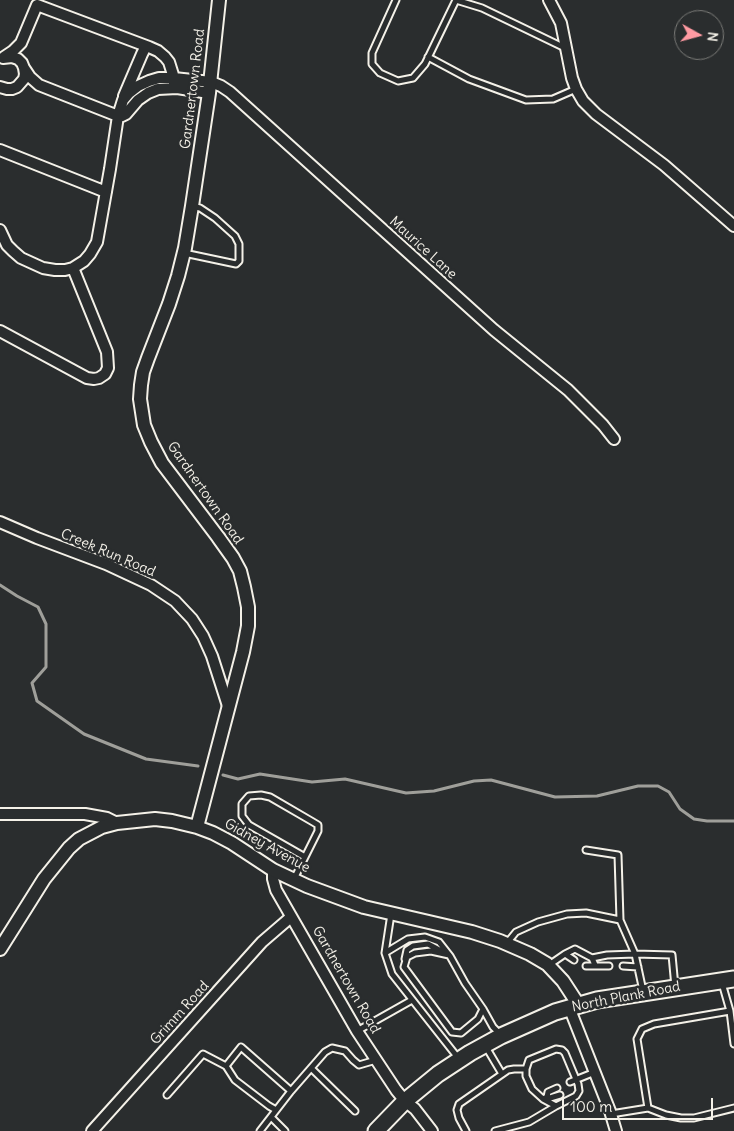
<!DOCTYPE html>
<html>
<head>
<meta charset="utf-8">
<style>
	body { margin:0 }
	#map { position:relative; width:734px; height:1131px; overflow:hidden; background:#2a2d2e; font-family:Delius,sans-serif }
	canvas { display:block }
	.north { position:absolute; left:674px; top:10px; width:50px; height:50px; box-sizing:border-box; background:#2a2d2e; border:1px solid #7b7b78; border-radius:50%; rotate:97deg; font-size:14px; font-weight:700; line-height:20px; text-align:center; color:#f4f1e8 }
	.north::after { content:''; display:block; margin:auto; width:18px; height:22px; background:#ff9aa2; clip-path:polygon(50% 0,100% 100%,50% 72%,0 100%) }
	.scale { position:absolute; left:562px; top:1098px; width:151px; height:22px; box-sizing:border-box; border:2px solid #f4f1e8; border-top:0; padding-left:6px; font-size:15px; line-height:18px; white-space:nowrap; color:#f4f1e8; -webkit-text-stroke:4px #2a2d2e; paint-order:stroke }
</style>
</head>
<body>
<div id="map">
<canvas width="734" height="1131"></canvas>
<div class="north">N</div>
<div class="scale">100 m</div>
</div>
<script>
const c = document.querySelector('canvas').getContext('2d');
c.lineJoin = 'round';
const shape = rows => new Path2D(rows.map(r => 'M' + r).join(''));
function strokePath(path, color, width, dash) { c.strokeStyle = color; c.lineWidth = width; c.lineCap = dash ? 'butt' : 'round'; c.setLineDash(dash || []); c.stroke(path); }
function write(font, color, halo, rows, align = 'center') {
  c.font = font + ' Delius,sans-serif'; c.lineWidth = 5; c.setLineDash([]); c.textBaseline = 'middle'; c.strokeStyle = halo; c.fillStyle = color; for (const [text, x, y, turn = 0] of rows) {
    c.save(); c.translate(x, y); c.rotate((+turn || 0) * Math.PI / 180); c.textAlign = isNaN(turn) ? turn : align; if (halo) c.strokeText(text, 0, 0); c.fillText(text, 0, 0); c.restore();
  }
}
strokePath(shape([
	[0,585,17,596,38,607,46,624,46,667,32,683,37,701,84,734,146,759,198,766],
	[223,775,238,779,260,774,312,782,345,779,406,793,434,791,474,781,491,780,555,797,597,796,638,786,658,786,669,792,680,809,694,819,707,821,734,821]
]), '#9f9f9a', 3);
const service = shape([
	[396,0,372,53,372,64,380,73,398,81,413,78,425,64,456,0,482,8,565,48],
	[428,57,469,79,526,100,553,99,576,89],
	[184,253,236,264,239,261,239,244,235,236,215,218,200,208,192,206],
	[586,850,618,855,620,920],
	[294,879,318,831,318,825,313,822,270,797,261,795,249,796,242,804,242,816,249,825,305,857],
	[507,943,516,932,538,922,567,914,586,913,620,920,635,954,672,955,675,987],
	[385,953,391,914],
	[565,954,575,949,592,958,595,965],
	[449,955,431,951,415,953,407,957,404,967,452,1032,461,1033,478,1019,483,1009],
	[592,958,607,955,635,954,643,991],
	[405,959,407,950,413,946,428,944,443,952],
	[549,965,565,954,574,960],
	[586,966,609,966],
	[623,966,638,967],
	[730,1011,734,1044],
	[357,1031,412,1000],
	[486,1047,502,1074],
	[459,1059,392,974,385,953,408,939,425,937,439,942,450,956,465,983,483,1009,493,1027,501,1035],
	[226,1066,235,1080,269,1106,276,1110],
	[311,1068,355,1111],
	[570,1082,595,1072],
	[167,1095,203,1054,226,1066,241,1047,291,1091],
	[547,1097,548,1092,557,1088],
	[543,1099,547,1097,550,1098,560,1095],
	[648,1108,666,1115,681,1118,694,1118,734,1108],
	[611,1114,648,1108,637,1039,642,1029,654,1024,730,1011,722,983],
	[271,1117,285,1131],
	[260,1131,291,1091,325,1052,332,1048,345,1051,353,1060,359,1065,376,1060],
	[466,1131,459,1118,457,1110,459,1104,508,1070,514,1069,526,1069],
	[495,1131,529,1122,556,1106,576,1096,579,1091,578,1084,565,1053,562,1050,556,1049,529,1060,526,1069,526,1076,532,1089,543,1099,556,1106]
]);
const minor = shape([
	[549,0,561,23,572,78,576,89,583,101,596,114,664,165,734,226],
	[4,57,13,51,21,43,37,5,149,47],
	[24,68,30,77,39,85,118,116,122,116,126,114,138,100,148,93,158,89,177,88,209,93],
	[0,87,7,89,12,89,17,87,24,79,25,74,24,68,22,63,18,59,12,57,3,58],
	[124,96,142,54,145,48,149,47,158,51,165,57,169,62,174,78,174,84],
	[0,150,106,192],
	[0,230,7,245,13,251,21,258,43,268,55,270,65,270,73,268,84,261,90,254,97,242,110,169,118,116,123,100,129,93,138,86,149,81,159,78,174,78,211,82,221,86,230,92,494,330,568,390,603,425,614,439],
	[0,331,87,378,94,379,99,378,105,374,108,368,107,352,73,268],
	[0,522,37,538,106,564,151,585,175,601,192,619,203,636,212,656,228,706],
	[0,814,85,814,107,818,117,823],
	[273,870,273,879,276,890,357,1031,396,1090,405,1101,415,1109,432,1131],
	[569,1007,610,1111,616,1131],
	[92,1131,262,942,291,917]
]);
const tertiary = shape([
	[197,827,243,652,248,626,248,607,244,587,240,571,233,558,218,537,162,463,151,442,144,425,140,399,141,385,143,372,148,358,169,304,178,276,185,248,192,206,209,93,219,0],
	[0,949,44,879,69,848,79,839,102,827,117,823,155,819,172,821,197,827,213,833,232,843,273,870,307,886,364,907,472,932,500,941,530,954,547,964,563,981,578,1004]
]);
const secondary = shape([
	[376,1131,405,1101,438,1074,470,1053,501,1036,555,1012,597,1000,734,979]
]);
strokePath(service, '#f4f1e8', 9);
strokePath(minor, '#f4f1e8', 14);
strokePath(tertiary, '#f4f1e8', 16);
strokePath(secondary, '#f4f1e8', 19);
strokePath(service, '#2a2d2e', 5);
strokePath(minor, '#2a2d2e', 10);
strokePath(tertiary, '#2a2d2e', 12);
strokePath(secondary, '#2a2d2e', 15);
write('14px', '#f4f1e8', '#2a2d2e', [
	["Gardnertown Road",193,89,-83],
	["Maurice Lane",423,248,42],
	["Gardnertown Road",205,493,55],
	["Creek Run Road",108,553,23],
	["Gidney Avenue",267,846,29],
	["Gardnertown Road",346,980,60],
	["North Plank Road",626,997,-11],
	["Grimm Road",180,1013,-48]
]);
</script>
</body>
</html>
